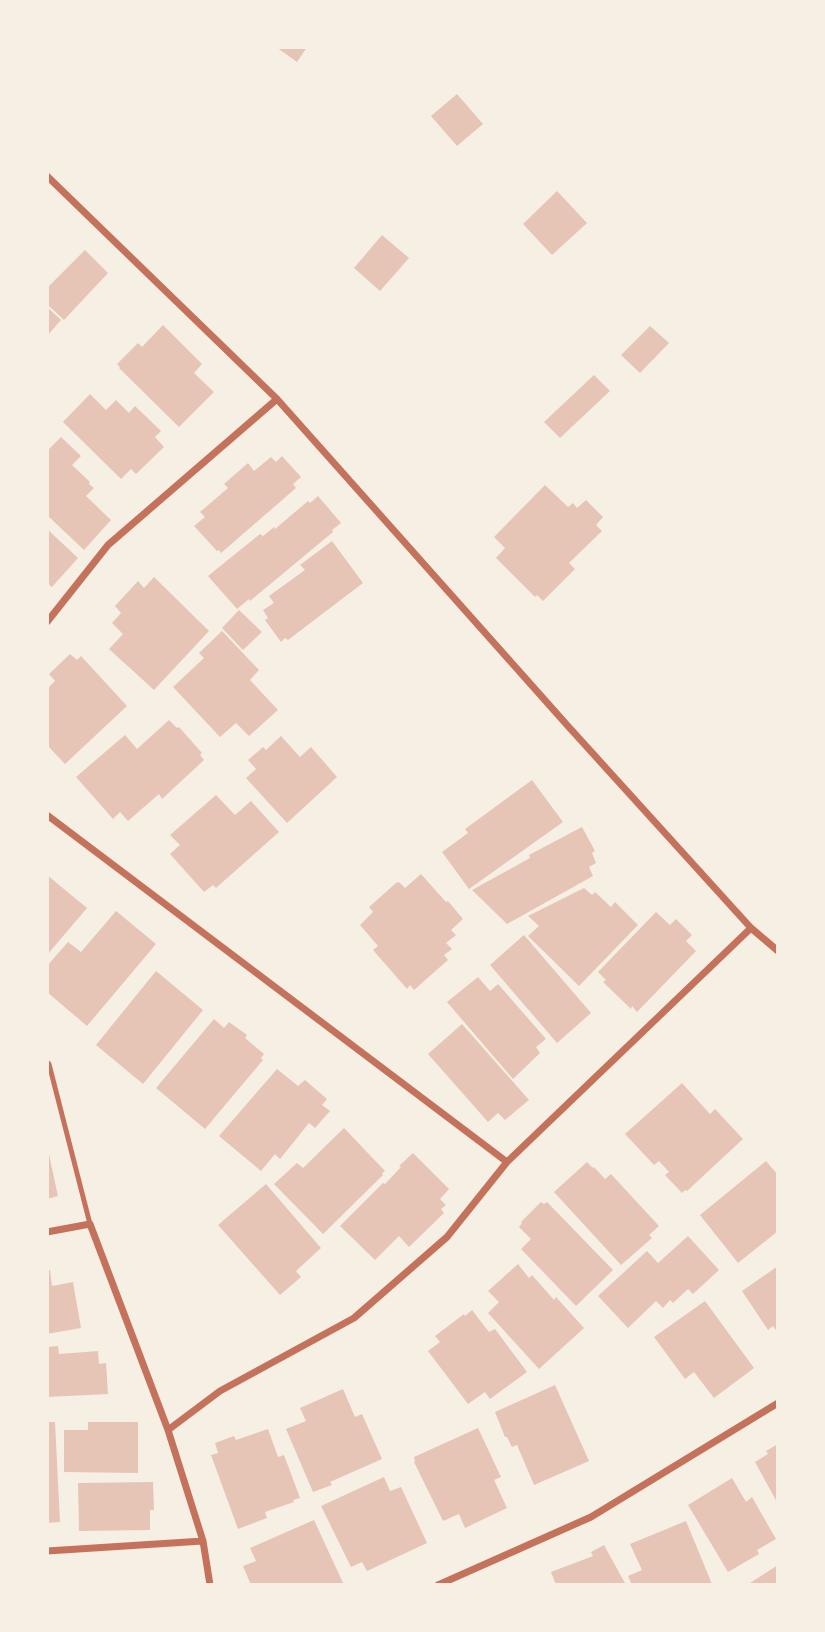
<!DOCTYPE html>
<html>
<head>
<meta charset="utf-8">
<style>
	body { margin:0 }
	#map { position:relative; width:825px; height:1632px; overflow:hidden; background:#f6efe4; font-family:"PT Sans",sans-serif }
	canvas { display:block }
	.frame { position:absolute; inset:0; border:49px solid #f6efe4; pointer-events:none }
</style>
</head>
<body>
<div id="map">
<canvas width="825" height="1632"></canvas>
<div class="frame"></div>
</div>
<script>
const c = document.querySelector('canvas').getContext('2d');
c.lineJoin = 'round';
function paint(path, color) { c.fillStyle = color; c.fill(path, 'evenodd'); }
const shape = rows => new Path2D(rows.map(r => 'M' + r).join(''));
function strokePath(path, color, width, dash) { c.strokeStyle = color; c.lineWidth = width; c.lineCap = dash ? 'butt' : 'round'; c.setLineDash(dash || []); c.stroke(path); }
paint(shape([
	[276,47,307,47,297,62],
	[457,94,483,124,457,146,431,116],
	[557,191,587,223,552,255,523,224],
	[382,235,409,258,380,291,354,268],
	[85,250,108,273,64,320,47,304,47,288],
	[47,307,61,320,47,336],
	[163,325,202,364,194,373,214,392,179,427,119,368,120,367,117,364,138,343,142,347],
	[650,326,669,343,640,373,621,355],
	[594,375,610,391,560,438,544,422],
	[90,394,106,410,116,400,129,413,135,406,161,431,155,437,164,447,136,474,131,469,121,479,63,422],
	[61,437,81,456,72,465,90,482,89,484,94,488,86,496,111,520,84,550,47,515,47,451],
	[282,456,301,477,293,484,296,488,221,553,219,550,217,551,194,526,205,517,200,512,228,488,224,484,248,463,254,471,271,457,276,462],
	[545,485,568,507,573,503,577,508,586,500,603,517,596,525,602,531,569,563,575,569,543,601,537,595,535,597,496,558,505,548,494,537],
	[318,496,341,523,332,530,333,532,250,601,249,599,237,609,208,576,260,534,263,536,274,527,275,529,308,501,310,503],
	[47,529,78,558,52,587,47,583],
	[332,541,363,583,288,640,285,638,281,642,265,620,268,618,263,610,274,603,269,596,305,570,300,565],
	[154,577,209,631,154,690,109,649,123,634,112,623,121,613,115,606,138,581,144,588],
	[239,610,262,632,243,650,222,628],
	[222,631,259,670,250,680,278,710,249,736,236,723,220,737,173,687,204,658,199,653],
	[70,654,77,660,81,656,127,706,65,764,47,745,47,689,55,681,49,674],
	[169,720,177,728,179,727,202,753,200,755,204,760,162,799,159,794,128,821,120,812,113,819,76,777,125,735,137,749],
	[281,736,300,757,311,747,337,777,287,823,246,778,256,769,248,760,263,747,266,750],
	[532,780,563,822,469,889,442,852,468,833,465,829],
	[216,795,235,815,251,801,279,832,216,888,213,885,204,892,170,854,180,845,170,835],
	[582,827,595,851,592,853,596,863,589,867,593,876,507,924,472,890,530,858,529,855],
	[421,874,446,902,448,901,463,919,451,930,456,935,446,943,452,949,444,955,448,960,414,990,410,985,407,989,373,950,378,946,360,925,373,912,369,907,396,883,399,882,405,888],
	[47,875,87,908,47,955],
	[584,888,592,895,595,892,611,907,615,902,638,925,579,986,528,936,539,926,528,916],
	[116,911,156,944,87,1026,47,992,47,966,68,942,81,952],
	[656,912,670,925,676,919,692,935,686,941,696,951,637,1012,632,1006,631,1009,603,982,606,980,598,972],
	[524,935,591,1013,557,1043,490,965],
	[156,971,203,1010,143,1084,96,1045],
	[478,977,490,991,498,984,546,1039,536,1047,540,1053,513,1079,447,1002],
	[214,1019,224,1028,229,1022,247,1035,245,1038,264,1054,261,1058,263,1060,205,1129,156,1088],
	[462,1024,529,1100,505,1120,498,1113,488,1122,428,1054],
	[277,1069,298,1086,305,1080,327,1099,322,1105,330,1111,315,1128,309,1123,280,1159,275,1154,261,1171,219,1136],
	[682,1083,710,1114,715,1109,743,1139,687,1191,685,1190,682,1193,665,1175,669,1172,659,1161,654,1165,625,1134],
	[344,1128,385,1171,382,1173,383,1175,323,1234,274,1184,297,1163,303,1168],
	[47,1150,48,1150,58,1196,47,1199],
	[413,1153,449,1189,440,1199,446,1205,441,1209,444,1213,409,1247,399,1236,375,1260,340,1226,383,1183,385,1184,401,1167,399,1166],
	[766,1161,778,1175,778,1231,738,1263,700,1215],
	[587,1162,593,1168,594,1167,605,1179,611,1174,659,1226,649,1235,652,1238,621,1265,554,1192],
	[266,1184,321,1248,296,1271,301,1277,280,1295,218,1225],
	[541,1202,544,1204,547,1202,613,1270,576,1306,521,1249,531,1239,519,1227,522,1223,521,1222],
	[688,1236,719,1270,693,1294,688,1289,673,1303,670,1300,663,1308,656,1301,628,1328,598,1296,647,1251,658,1263],
	[518,1264,529,1278,532,1275,554,1300,556,1297,584,1328,539,1369,488,1313,499,1302,488,1291],
	[778,1266,778,1333,773,1326,768,1330,742,1291],
	[47,1270,50,1270,52,1286,73,1282,81,1328,47,1334],
	[705,1301,754,1368,714,1398,694,1372,685,1379,654,1337],
	[472,1310,489,1332,495,1329,527,1372,490,1399,485,1392,468,1404,428,1351,440,1342,435,1336,464,1314,465,1316],
	[58,1346,59,1354,98,1351,99,1364,106,1363,108,1394,47,1397,47,1347],
	[555,1385,589,1461,534,1485,517,1445,512,1447,507,1437,505,1437,495,1412],
	[343,1389,355,1417,362,1414,382,1459,330,1482,332,1485,313,1492,286,1429,306,1421,300,1408],
	[47,1422,55,1422,60,1522,47,1523],
	[88,1422,138,1422,138,1473,64,1472,64,1430,88,1430],
	[478,1428,501,1477,494,1480,507,1508,465,1528,459,1514,443,1521,414,1462,415,1461,414,1457],
	[268,1429,278,1457,284,1455,300,1498,293,1500,294,1502,265,1512,267,1518,238,1529,211,1455,218,1453,215,1443,234,1436,236,1440],
	[778,1444,778,1504,755,1462,768,1454,766,1451],
	[384,1477,390,1491,401,1487,427,1543,367,1571,362,1562,351,1567,321,1506],
	[732,1478,746,1502,752,1497,776,1539,757,1550,759,1554,728,1572,688,1505],
	[153,1482,154,1510,150,1510,150,1530,79,1531,78,1483],
	[314,1520,344,1585,251,1585,243,1566,256,1561,250,1548],
	[686,1521,712,1584,632,1585,628,1576,642,1570,630,1544],
	[604,1545,626,1585,556,1585,551,1572,593,1556,591,1552],
	[778,1565,778,1585,747,1585]
]), '#e6c5b7');
strokePath(shape([
	[47,1062,49,1064,90,1224]
]), '#c5725c', 5);
strokePath(shape([
	[47,176,277,399,567,725,751,928,778,951],
	[47,622,108,545,277,399],
	[47,815,507,1162],
	[47,1232,90,1224,168,1430,203,1541,210,1585],
	[168,1430,220,1391,354,1318,447,1237,507,1162,751,928],
	[47,1551,203,1541],
	[438,1585,591,1517,778,1403]
]), '#c5725c', 7);
</script>
</body>
</html>
